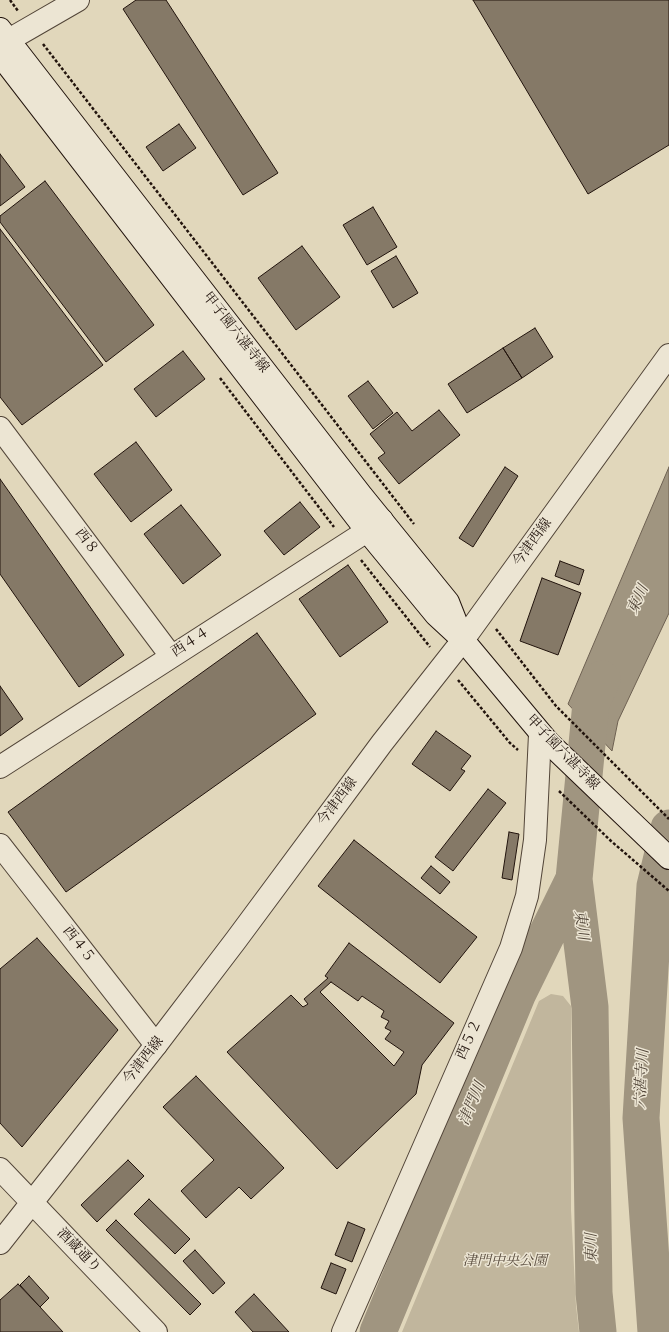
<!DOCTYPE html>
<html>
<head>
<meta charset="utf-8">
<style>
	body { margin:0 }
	canvas { display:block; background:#e1d7bb }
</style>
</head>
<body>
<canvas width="669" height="1332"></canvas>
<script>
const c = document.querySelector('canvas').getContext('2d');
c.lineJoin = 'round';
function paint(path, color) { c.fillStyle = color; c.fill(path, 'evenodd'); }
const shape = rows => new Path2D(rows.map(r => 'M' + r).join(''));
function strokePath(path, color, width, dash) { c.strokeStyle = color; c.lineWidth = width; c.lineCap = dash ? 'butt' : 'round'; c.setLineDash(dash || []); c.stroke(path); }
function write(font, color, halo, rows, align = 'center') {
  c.font = font + ' "IM FELL DW Pica","Noto Serif JP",serif'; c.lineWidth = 3; c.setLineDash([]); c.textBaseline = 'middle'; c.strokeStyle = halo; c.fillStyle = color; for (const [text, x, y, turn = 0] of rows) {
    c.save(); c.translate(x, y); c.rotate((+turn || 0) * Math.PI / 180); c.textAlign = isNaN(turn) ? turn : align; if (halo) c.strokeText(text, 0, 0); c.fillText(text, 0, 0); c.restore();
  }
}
paint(shape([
	[551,994,563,996,571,1006,571,1210,576,1306,579,1332,402,1332,539,1001]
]), '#c1b69d');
const water = shape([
	[669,467,669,613,618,721,612,751,568,704,669,467]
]);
paint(water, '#a09580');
strokePath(water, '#6e6152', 1);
strokePath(shape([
	[378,1332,518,993,574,879],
	[598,1332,594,1293,590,1007,574,879,591,703,602,679],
	[656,1332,641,1118,655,886,669,828]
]), '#a09580', 37);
const building = shape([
	[136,0,166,0,278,173,243,195,123,9,136,0],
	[473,0,669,0,669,145,588,194,473,0],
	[179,124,196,148,163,171,146,147,179,124],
	[0,154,25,187,0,206,0,154],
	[45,181,154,325,106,362,0,222,0,216,45,181],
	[373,207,397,247,367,265,343,225,373,207],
	[0,229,103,365,22,425,0,397,0,229],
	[302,246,340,297,296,330,258,278,302,246],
	[396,256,418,293,393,308,371,271,396,256],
	[535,328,553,357,522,378,503,348,535,328],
	[503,348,522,378,467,413,448,384,503,348],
	[183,351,205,379,156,417,134,389,183,351],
	[368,381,393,413,373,429,348,396,368,381],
	[439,410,460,435,399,484,378,458,385,453,370,434,397,412,412,431,439,410],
	[136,442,172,490,131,522,94,474,136,442],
	[505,467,518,476,473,547,459,538,505,467],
	[0,479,124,655,79,687,0,574,0,479],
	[300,502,320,527,284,555,264,531,300,502],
	[181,505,221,555,183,584,144,534,181,505],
	[560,561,584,570,579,585,555,576,560,561],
	[348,565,388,622,340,657,299,599,348,565],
	[542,578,581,593,558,655,520,641,542,578],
	[257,633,316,714,66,892,8,812,257,633],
	[0,686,23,719,0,736,0,686],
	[436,731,471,756,461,769,465,771,450,791,412,764,436,731],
	[488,789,506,803,453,871,435,857,488,789],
	[509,832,519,834,512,880,502,878,509,832],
	[354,840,477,937,440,983,318,886,354,840],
	[431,866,450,882,440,894,421,878,431,866],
	[37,938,118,1030,22,1147,0,1123,0,969,37,938],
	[349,943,454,1023,422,1065,416,1094,337,1169,227,1052,291,995,303,1007,308,1004,304,999,328,978,325,976,349,943],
	[331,982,358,1001,362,996,384,1011,381,1017,389,1021,385,1028,391,1031,385,1039,404,1052,394,1066,320,992,331,982],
	[196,1076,284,1168,251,1199,239,1187,206,1218,181,1191,214,1160,163,1107,196,1076],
	[128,1160,144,1176,97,1222,81,1205,128,1160],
	[149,1199,190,1239,175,1254,134,1214,149,1199],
	[116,1220,201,1304,190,1315,106,1230,116,1220],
	[348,1222,365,1229,352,1262,335,1255,348,1222],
	[195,1250,225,1283,213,1294,183,1261,195,1250],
	[331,1263,346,1269,336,1294,321,1288,331,1263],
	[29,1276,49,1298,40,1307,20,1285,29,1276],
	[18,1284,40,1307,63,1332,0,1332,0,1300,18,1284],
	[254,1294,289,1332,253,1332,235,1312,254,1294]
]);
paint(building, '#857967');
strokePath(building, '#22140d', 1);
const minor = shape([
	[0,45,78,0],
	[0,428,171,656],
	[0,767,367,531,382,520],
	[0,845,156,1045],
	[343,1332,511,948,527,896,535,840,540,734]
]);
const tertiary = shape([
	[0,1169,156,1332],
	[0,1243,156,1045,236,940,382,743,463,640,669,355]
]);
const secondary = shape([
	[0,29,362,496,448,602,461,635],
	[0,55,367,531,436,615,463,640,549,743,669,858]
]);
strokePath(minor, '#524538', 24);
strokePath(tertiary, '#524538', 24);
strokePath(secondary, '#22140d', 24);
strokePath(shape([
	[10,0,18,11],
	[43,44,414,524],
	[220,378,334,527],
	[361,560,430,647],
	[496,629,556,706,669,819],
	[458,680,510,743,518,750],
	[559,791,611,841,669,891]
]), '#22140d', 2.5, [3, 2]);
strokePath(minor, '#ece5d3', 22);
strokePath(tertiary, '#ece5d3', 22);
strokePath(secondary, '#ece5d3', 22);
write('14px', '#22140d', '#ece5d3', [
	["甲子園六湛寺線",235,333,52],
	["西８",86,542,53],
	["今津西線",533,543,-54],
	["西４４",191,643,-33],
	["甲子園六湛寺線",562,753,46],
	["今津西線",338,802,-53],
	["西４５",78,945,52],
	["西５２",470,1040,-66],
	["今津西線",144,1061,-52],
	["酒蔵通り",78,1251,46]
]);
write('italic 14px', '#5a4d3f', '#ece5d3', [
	["津門中央公園",505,1262]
]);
write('italic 15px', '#54483b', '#ece5d3', [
	["東川",639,600,-65],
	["東川",580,925,83],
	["六湛寺川",643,1079,-87],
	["津門川",473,1104,-67],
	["東川",593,1248,-91]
]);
</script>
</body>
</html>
